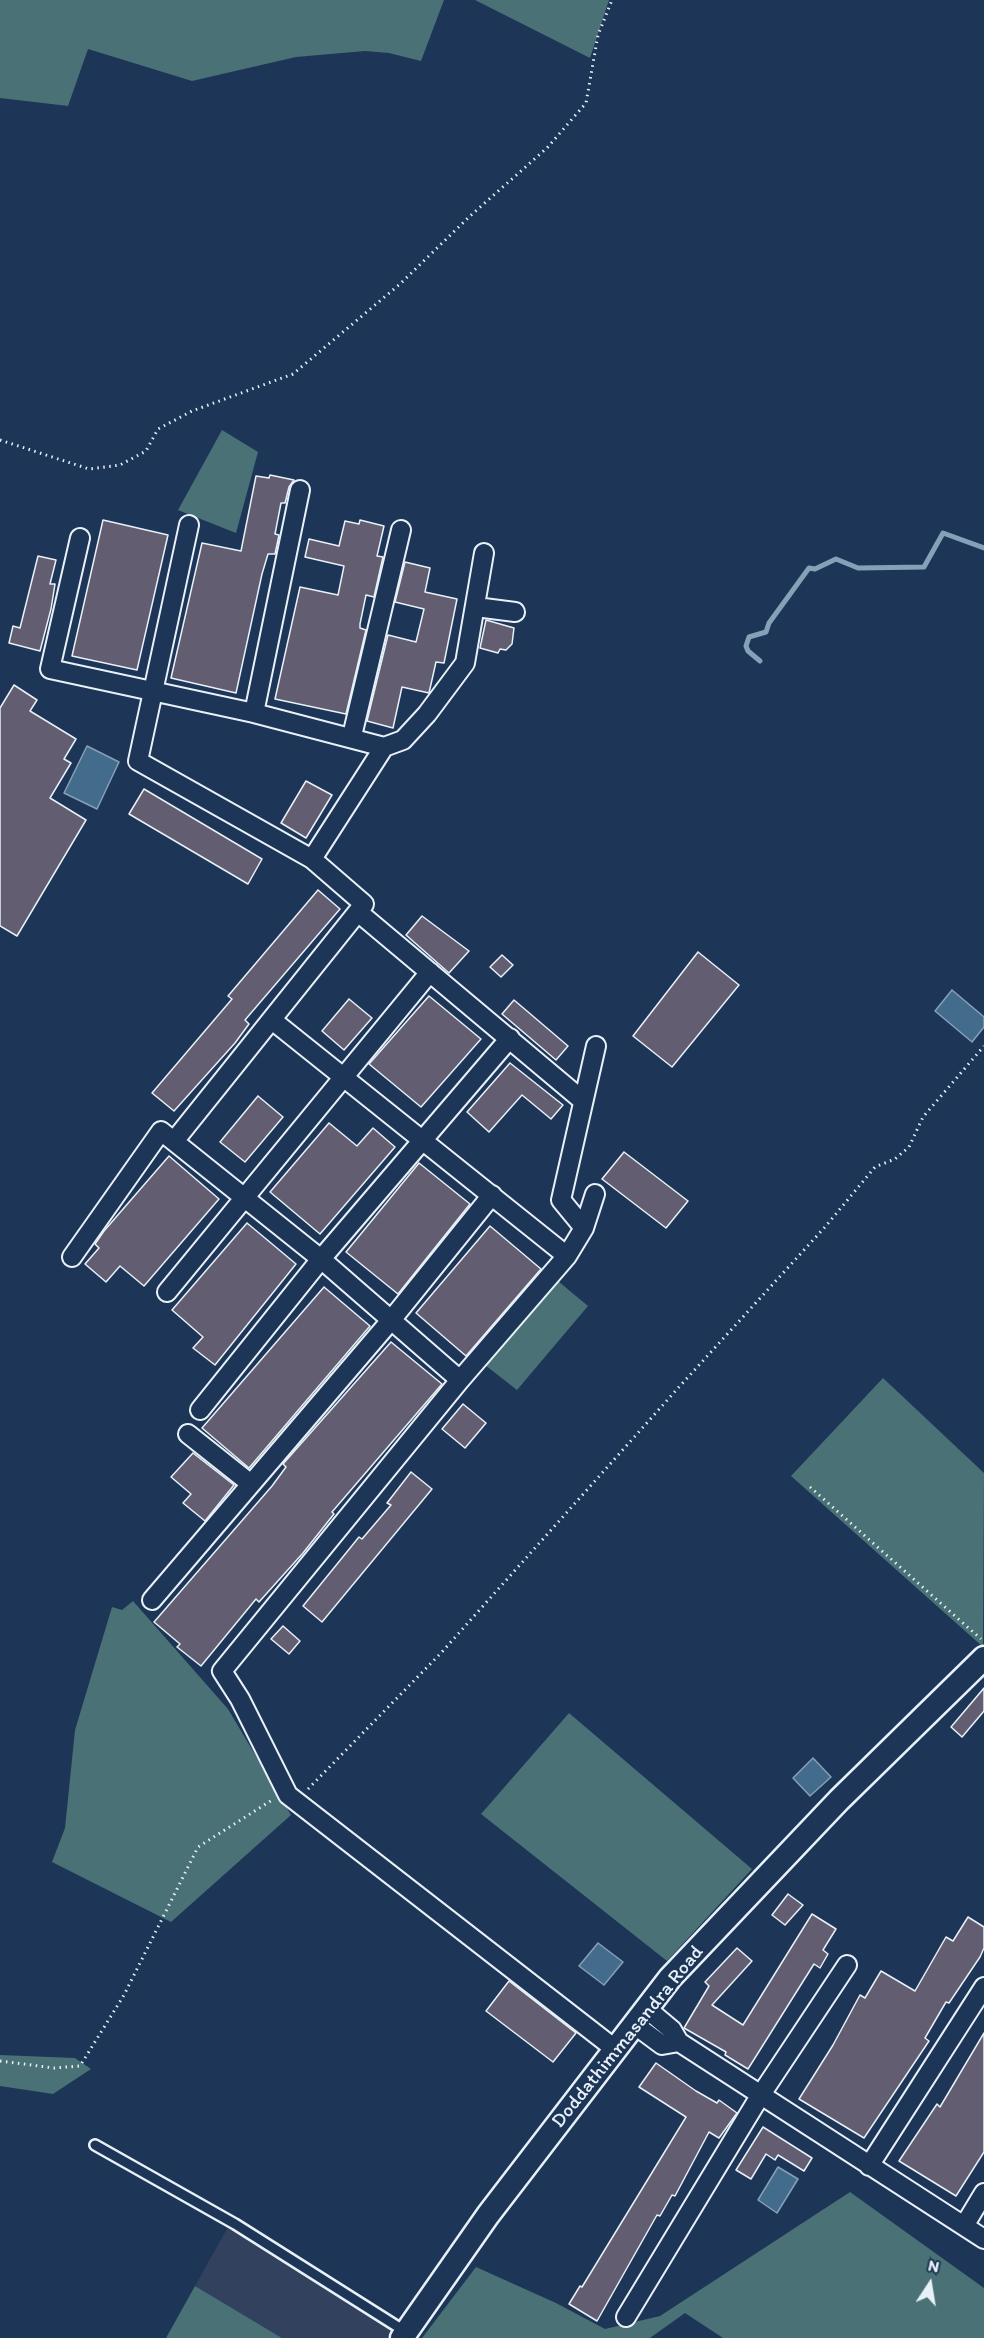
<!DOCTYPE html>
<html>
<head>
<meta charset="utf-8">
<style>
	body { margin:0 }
	#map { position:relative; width:984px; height:2338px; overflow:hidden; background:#1d3557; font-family:Itim,sans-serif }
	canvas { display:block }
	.north { position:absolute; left:900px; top:2254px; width:60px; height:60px; -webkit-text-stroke:4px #1d3557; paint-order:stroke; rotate:12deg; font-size:16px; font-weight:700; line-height:24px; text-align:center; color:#e8f1f8 }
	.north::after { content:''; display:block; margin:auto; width:21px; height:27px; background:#e8f1f8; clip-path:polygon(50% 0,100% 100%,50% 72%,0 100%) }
</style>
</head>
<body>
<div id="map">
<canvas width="984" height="2338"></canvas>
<div class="north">N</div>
</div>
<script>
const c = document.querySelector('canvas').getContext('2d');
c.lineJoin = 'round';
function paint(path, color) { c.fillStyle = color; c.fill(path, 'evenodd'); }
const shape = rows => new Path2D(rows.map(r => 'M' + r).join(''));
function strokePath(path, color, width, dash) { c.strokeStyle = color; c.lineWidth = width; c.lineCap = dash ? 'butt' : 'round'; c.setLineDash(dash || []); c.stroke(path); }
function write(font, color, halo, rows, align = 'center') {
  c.font = font + ' Itim,sans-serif'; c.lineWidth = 4.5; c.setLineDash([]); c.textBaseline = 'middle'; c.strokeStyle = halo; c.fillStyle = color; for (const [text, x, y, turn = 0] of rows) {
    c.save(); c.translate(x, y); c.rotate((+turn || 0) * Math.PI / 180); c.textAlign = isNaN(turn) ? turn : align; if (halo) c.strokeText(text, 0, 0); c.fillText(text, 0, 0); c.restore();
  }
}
paint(shape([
	[233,2218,400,2323,390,2338,282,2338,195,2286]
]), '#32415e');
paint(shape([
	[0,0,444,0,421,61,389,53,365,51,296,57,192,81,88,49,68,106,0,98],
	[475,0,609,0,590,58],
	[222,430,258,452,236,533,178,510],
	[558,1281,588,1306,517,1390,485,1365],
	[883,1378,984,1473,983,1647,791,1476],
	[133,1601,228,1709,291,1815,171,1922,52,1862,65,1828,75,1730,112,1607,122,1610],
	[569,1713,752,1869,667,1961,481,1814],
	[0,2055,75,2058,91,2069,53,2094,0,2086],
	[850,2192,984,2288,984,2338,723,2338,685,2313,650,2338,422,2338,476,2267,556,2303,605,2329,660,2316],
	[195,2286,282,2338,166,2338]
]), '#497176');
const water = shape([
	[87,746,119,762,97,809,64,793,87,746],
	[952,990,984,1017,984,1027,972,1042,935,1011,952,990],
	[813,1758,831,1777,810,1796,793,1778,813,1758],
	[598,1943,623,1962,604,1985,579,1966,598,1943],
	[778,2167,798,2179,777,2213,758,2200,778,2167]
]);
paint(water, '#436b8b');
strokePath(water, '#85a1b7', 1.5);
strokePath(shape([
	[760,661,748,651,746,646,749,637,766,632,769,623,809,568,815,569,836,559,858,568,924,567,943,533,984,548]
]), '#85a1b7', 5);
const building = shape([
	[270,475,294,480,289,487,285,503,281,503,275,534,279,535,275,554,268,554,262,574,236,693,171,678,202,543,241,551,256,476,269,478,270,475],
	[103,520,168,535,137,670,72,656,103,520],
	[360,520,384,526,377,556,383,557,374,597,366,595,360,624,360,628,366,630,346,714,275,699,300,587,338,595,344,566,305,557,309,539,339,546,345,521,359,524,360,520],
	[38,556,56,560,50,584,55,584,51,609,40,651,9,643,13,626,20,628,38,556],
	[405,562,430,568,425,592,457,599,444,663,436,662,429,693,402,687,393,728,367,721,388,635,416,642,424,609,395,602,405,562],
	[486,620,514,628,512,644,506,650,500,649,498,653,480,648,486,620],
	[14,685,37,700,30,711,76,739,64,759,71,763,50,798,86,820,17,936,0,926,0,708,14,685],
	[306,781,332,795,306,838,281,823,306,781],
	[144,789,262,859,248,884,129,814,144,789],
	[318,890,340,909,245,1020,249,1024,235,1043,174,1111,152,1093,232,999,228,996,318,890],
	[422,916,469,951,449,973,406,935,422,916],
	[698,952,739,985,672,1067,633,1036,698,952],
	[502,955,513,965,501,977,490,967,502,955],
	[429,996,481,1039,421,1107,369,1064,429,996],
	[349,999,372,1018,344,1050,322,1031,349,999],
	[514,1000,568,1046,556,1060,502,1014,514,1000],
	[510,1063,563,1105,551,1119,522,1095,489,1132,467,1112,510,1063],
	[258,1096,283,1117,245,1162,220,1142,258,1096],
	[329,1123,357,1146,373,1128,395,1147,320,1234,270,1192,329,1123],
	[624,1152,688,1201,666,1228,602,1179,624,1152],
	[169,1156,219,1199,144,1286,120,1266,106,1282,85,1264,99,1248,95,1244,104,1231,169,1156],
	[419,1163,470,1204,398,1294,346,1252,419,1163],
	[247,1223,296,1264,215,1365,193,1348,203,1337,172,1310,247,1223],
	[490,1226,541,1269,466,1356,416,1313,490,1226],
	[324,1287,370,1326,249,1468,202,1428,324,1287],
	[391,1342,442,1384,332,1512,334,1514,303,1553,259,1602,256,1599,201,1666,177,1647,180,1644,154,1622,272,1486,286,1467,283,1464,391,1342],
	[463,1404,486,1423,465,1448,442,1429,463,1404],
	[193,1453,234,1485,205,1521,183,1503,191,1494,171,1477,193,1453],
	[411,1472,432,1489,322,1622,303,1606,359,1537,362,1539,391,1505,387,1503,411,1472],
	[283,1626,300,1641,289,1654,271,1639,283,1626],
	[984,1688,984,1711,962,1737,951,1727,984,1688],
	[788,1894,803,1905,785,1925,772,1915,788,1894],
	[812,1914,836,1929,823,1950,828,1954,820,1968,814,1964,748,2069,725,2055,726,2052,684,2028,709,1986,705,1982,737,1948,752,1961,712,2005,743,2025,812,1914],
	[968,1917,984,1927,984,1948,980,1957,949,2003,946,2002,925,2038,929,2041,864,2138,799,2099,833,2045,860,1995,865,1998,881,1971,915,1991,946,1937,953,1941,968,1917],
	[509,1981,576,2033,553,2062,486,2011,509,1981],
	[984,2033,984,2152,956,2196,899,2161,937,2104,940,2107,984,2033],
	[656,2063,696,2091,717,2103,719,2100,737,2113,719,2138,709,2132,675,2196,672,2195,660,2216,657,2215,597,2321,569,2304,580,2286,582,2287,686,2117,639,2087,656,2063],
	[763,2127,812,2158,804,2171,778,2155,775,2160,766,2154,751,2179,736,2170,763,2127]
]);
paint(building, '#625d70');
strokePath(building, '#e8f1f8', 1.5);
const service = shape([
	[95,2145,235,2224,406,2332]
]);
const minor = shape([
	[80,538,50,669,254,713,384,747],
	[476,607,515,612],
	[254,713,300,490],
	[352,736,401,530],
	[312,859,384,747,403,740,427,714,465,663,484,553],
	[358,912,582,1100],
	[272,1020,567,1256],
	[175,1140,364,904,312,859,138,761,189,525],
	[595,1194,584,1228,567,1256,460,1380,222,1671,240,1699,288,1795,615,2049],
	[584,1228,561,1200,596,1046],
	[72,1257,161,1131,321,1259,460,1380],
	[167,1292,430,972],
	[200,1410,321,1259,510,1038],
	[188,1434,251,1484],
	[152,1600,392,1319,492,1195],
	[647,2009,672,2030,679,2042,984,2239],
	[635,2025,662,2045,679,2042],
	[869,2166,984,1987],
	[964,2226,984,2193],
	[626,2317,760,2096,847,1965]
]);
const tertiary = shape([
	[402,2338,488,2215,670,1978,839,1800,984,1658]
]);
strokePath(service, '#e8f1f8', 14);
strokePath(minor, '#e8f1f8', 22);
strokePath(tertiary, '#e8f1f8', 27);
strokePath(shape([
	[0,440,89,469,120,465,146,451,158,429,192,411,293,374,400,284,470,216,547,148,586,103,598,35,612,0],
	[810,1487,981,1639],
	[308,1789,441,1653,679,1387,825,1227,875,1167,895,1159,909,1147,923,1117,984,1046],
	[0,2061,54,2068,80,2066,124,1995,198,1847,272,1800]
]), '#e8f1f8', 3, [1.5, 4.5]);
strokePath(service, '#1d3557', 9);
strokePath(minor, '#1d3557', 18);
strokePath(tertiary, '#1d3557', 22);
write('20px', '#e8f1f8', '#1d3557', [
	["Doddathimmasandra Road",628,2037,-51]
]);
</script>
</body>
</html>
